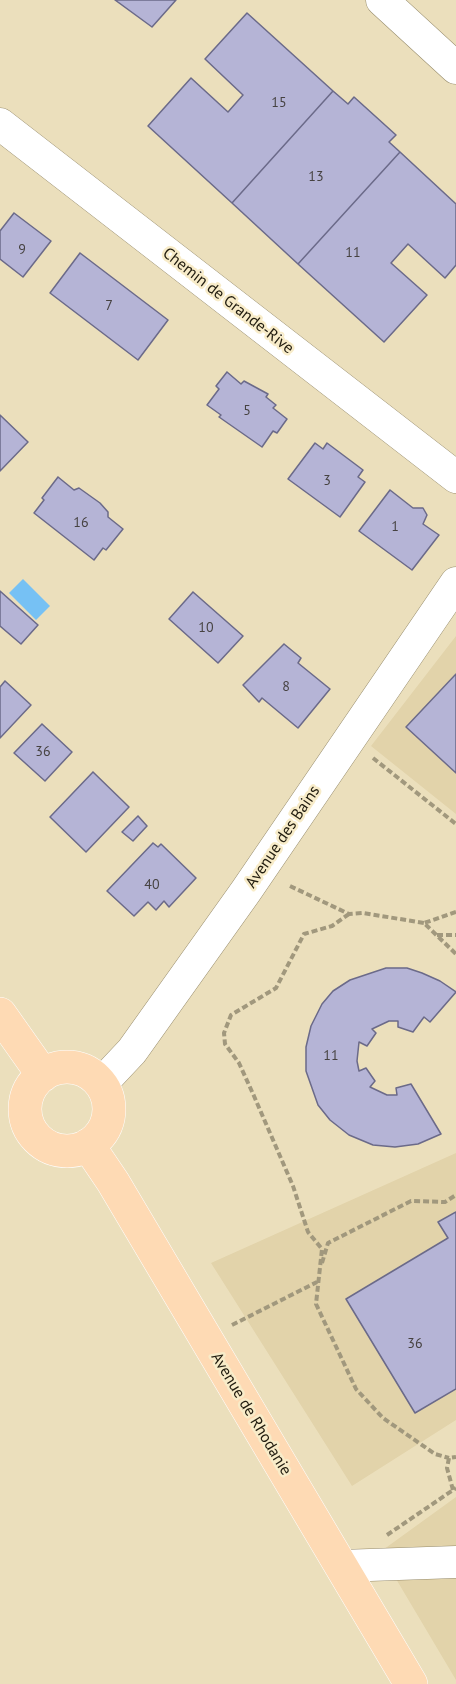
<!DOCTYPE html>
<html>
<head>
<meta charset="utf-8">
<style>
	body { margin:0 }
	canvas { display:block; background:#ebdfbc }
</style>
</head>
<body>
<canvas width="456" height="1684"></canvas>
<script>
const c = document.querySelector('canvas').getContext('2d');
c.lineJoin = 'round';
function paint(path, color) { c.fillStyle = color; c.fill(path, 'evenodd'); }
const shape = rows => new Path2D(rows.map(r => 'M' + r).join(''));
function strokePath(path, color, width, dash) { c.strokeStyle = color; c.lineWidth = width; c.lineCap = dash ? 'butt' : 'round'; c.setLineDash(dash || []); c.stroke(path); }
function write(font, color, halo, rows, align = 'center') {
  c.font = font + ' "PT Sans",sans-serif'; c.lineWidth = 5; c.setLineDash([]); c.textBaseline = 'middle'; c.strokeStyle = halo; c.fillStyle = color; for (const [text, x, y, turn = 0] of rows) {
    c.save(); c.translate(x, y); c.rotate((+turn || 0) * Math.PI / 180); c.textAlign = isNaN(turn) ? turn : align; if (halo) c.strokeText(text, 0, 0); c.fillText(text, 0, 0); c.restore();
  }
}
paint(shape([
	[456,636,456,814,371,746],
	[456,1153,456,1420,352,1486,211,1263],
	[456,1497,456,1680,380,1552]
]), '#e2d3aa');
paint(shape([
	[23,579,50,606,36,620,9,593]
]), '#76c1f4');
const building = shape([
	[115,0,176,0,152,27,115,0],
	[247,13,333,91,232,203,148,126,191,78,228,112,243,95,205,59,247,13],
	[333,91,348,104,354,97,396,135,389,142,400,152,298,264,232,203,333,91],
	[400,152,456,204,456,265,445,278,408,244,391,263,427,295,384,342,298,264,400,152],
	[14,213,51,241,23,277,0,259,0,231,14,213],
	[80,253,168,320,138,360,50,293,80,253],
	[227,372,241,384,244,381,268,394,266,397,276,405,273,408,287,419,277,433,273,431,262,447,219,417,221,415,207,405,219,389,216,386,227,372],
	[0,415,28,442,0,471,0,415],
	[315,443,323,449,327,443,363,470,358,477,365,482,340,517,288,479,315,443],
	[58,477,74,490,79,488,100,503,108,512,108,517,123,529,106,550,103,548,94,560,34,513,44,500,42,498,58,477],
	[390,490,413,508,423,508,427,515,423,524,439,535,412,570,359,531,390,490],
	[0,591,38,625,21,644,0,626,0,591],
	[193,592,243,636,218,663,169,619,193,592],
	[284,644,301,658,298,663,330,689,298,728,262,698,259,702,243,685,284,644],
	[456,674,456,773,406,727,456,674],
	[5,681,31,705,0,738,0,687,5,681],
	[42,724,72,752,45,781,14,753,42,724],
	[93,772,129,807,86,852,50,817,93,772],
	[138,816,147,826,133,841,122,832,138,816],
	[153,843,158,847,161,844,196,878,169,907,164,901,156,910,148,902,134,916,107,891,153,843],
	[386,968,407,968,422,973,440,981,456,992,430,1022,424,1017,413,1032,398,1027,398,1021,389,1021,372,1029,376,1033,367,1046,359,1042,357,1061,359,1071,366,1068,375,1081,370,1087,387,1095,397,1095,396,1088,411,1084,441,1134,418,1144,395,1147,373,1145,349,1135,330,1120,318,1105,306,1071,306,1047,311,1026,322,1004,333,991,350,980,386,968],
	[456,1212,456,1389,415,1413,346,1299,448,1238,438,1222,456,1212]
]);
paint(building, '#b5b4d6');
strokePath(building, '#6b6a89', 1.5);
const minor = shape([
	[382,0,456,68],
	[0,124,456,477],
	[101,1084,132,1051,246,891,456,583],
	[341,1566,456,1562]
]);
const major = shape([
	[0,1014,43,1075],
	'25 1109a42 42 0 1 1 84 0a42 42 0 1 1-84 0Z',
	[88,1145,113,1182,411,1684]
]);
strokePath(minor, '#978c6c', 33);
strokePath(major, '#fff', 34);
strokePath(shape([
	[373,758,456,824],
	[290,886,349,914,363,913,424,923],
	[456,912,424,923,456,954],
	[349,914,332,926,304,934,276,988,231,1015,224,1033,225,1044,239,1063,254,1096,293,1186,308,1232,322,1249,316,1304,356,1389,383,1418,435,1454,449,1458],
	[437,935,456,935],
	[322,1263,328,1243,411,1201,445,1202,456,1195],
	[232,1325,317,1282],
	[453,1490,447,1468,449,1458,456,1457],
	[387,1535,456,1488]
]), '#a1987d', 4, [6, 3]);
strokePath(minor, '#fff', 32);
strokePath(major, '#fedab4', 33);
write('14px', '#464241', null, [
	["15",279,103],
	["13",316,177],
	["9",22,250],
	["11",353,253],
	["7",109,306],
	["5",247,411],
	["3",327,481],
	["16",81,523],
	["1",395,527],
	["10",206,628],
	["8",286,687],
	["36",43,752],
	["40",152,885],
	["11",331,1056],
	["36",415,1344]
]);
write('16px', '#211c0f', '#f8ecc9', [
	["Chemin de Grande-Rive",228,301,38],
	["Avenue des Bains",283,837,-56],
	["Avenue de Rhodanie",251,1414,59]
]);
</script>
</body>
</html>
